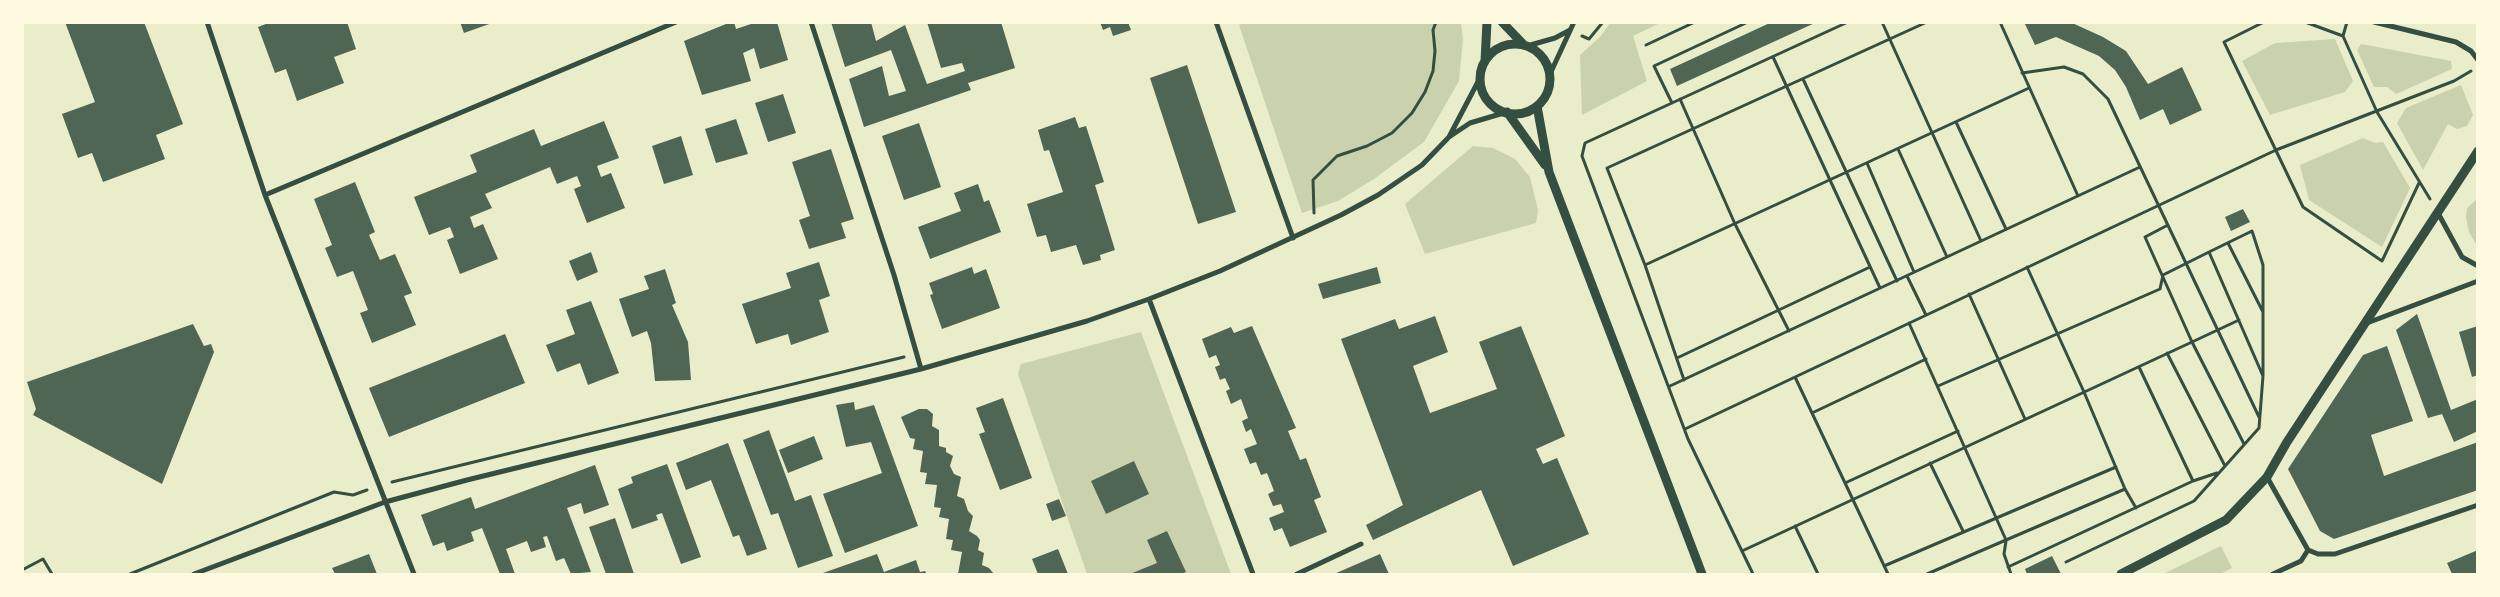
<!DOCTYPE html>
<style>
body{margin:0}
#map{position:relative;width:2500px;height:597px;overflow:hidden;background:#e9edc9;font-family:"DM Sans",sans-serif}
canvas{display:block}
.frame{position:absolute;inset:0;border:24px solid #fefae0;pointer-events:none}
</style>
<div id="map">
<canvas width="2500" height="597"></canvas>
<div class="frame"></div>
</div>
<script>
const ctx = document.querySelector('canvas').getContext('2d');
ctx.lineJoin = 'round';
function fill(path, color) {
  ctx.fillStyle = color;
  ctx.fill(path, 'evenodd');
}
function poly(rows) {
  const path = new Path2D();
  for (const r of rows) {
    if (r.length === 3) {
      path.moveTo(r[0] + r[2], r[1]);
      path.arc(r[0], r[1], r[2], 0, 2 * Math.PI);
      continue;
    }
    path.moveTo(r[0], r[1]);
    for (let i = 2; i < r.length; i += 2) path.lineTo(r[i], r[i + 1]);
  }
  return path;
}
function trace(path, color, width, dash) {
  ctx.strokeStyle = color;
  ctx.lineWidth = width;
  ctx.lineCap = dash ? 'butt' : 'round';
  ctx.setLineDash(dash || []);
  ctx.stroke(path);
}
fill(poly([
 [1246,22,1461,23,1463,39,1459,81,1424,142,1374,179,1338,201,1302,213,1239,25],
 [1611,22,1660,23,1633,36,1647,81,1582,115,1580,55,1600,37],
 [2335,39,2353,81,2345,92,2270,115,2242,61,2275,43],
 [2361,44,2451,61,2452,69,2396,94,2387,87,2374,87,2357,50],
 [2461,85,2473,115,2467,126,2457,129,2448,124,2423,170,2397,123,2406,108],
 [2363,138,2375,143,2383,142,2410,188,2382,247,2309,200,2300,165],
 [1473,146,1493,148,1515,159,1530,177,1538,210,1536,223,1425,254,1405,204],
 [2477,199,2477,246,2469,232,2466,217,2467,208],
 [1141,332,1231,574,1087,574,1018,374,1021,364],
 [2221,546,2232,568,2220,574,2163,574]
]), '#cad2ad');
fill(poly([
 [65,22,144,22,183,124,156,135,165,159,103,182,92,153,78,158,62,114,95,102],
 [271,22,347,22,356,49,334,57,344,83,297,101,286,69,275,73,258,27],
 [460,22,492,22,492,23,464,33],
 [731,22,734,22,736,29,757,22,777,22,788,60,760,69,754,48,743,53,751,81,702,95,684,41],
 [831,22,871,22,876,41,905,25,927,84,965,71,962,63,941,68,927,22,1001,22,1015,68,968,83,971,90,864,127,849,79,882,66,889,96,906,91,891,50,845,67],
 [1100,22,1128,22,1131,30,1113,36,1110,27,1103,30],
 [1772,22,1817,22,1677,86,1670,69],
 [2024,22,2070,22,2103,37,2126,51,2148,84,2182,67,2202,110,2170,125,2163,109,2140,120,2126,87,2115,70,2099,56,2056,37,2035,45],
 [1187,65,1236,212,1198,224,1150,78],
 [783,94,796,133,768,142,755,103],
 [1075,117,1079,128,1086,126,1104,182,1095,185,1115,250,1100,255,1101,260,1083,265,1076,245,1051,252,1046,235,1037,237,1027,204,1063,192,1049,150,1044,151,1038,130],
 [736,119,748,154,716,163,705,129],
 [604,121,619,158,597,166,601,177,611,173,625,208,587,223,574,189,581,186,577,176,557,184,550,167,485,194,492,208,470,217,474,228,483,224,498,259,460,274,447,240,454,237,450,227,429,235,414,197,477,172,470,155,534,129,541,146],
 [919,123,941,187,904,200,882,136],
 [681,136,693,175,664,184,652,146],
 [831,149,854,219,841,223,846,238,809,249,799,220,810,216,792,162],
 [355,182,375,232,369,235,380,260,395,254,412,293,404,296,416,325,372,343,360,313,368,310,353,271,337,277,325,248,332,245,314,199],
 [978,184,984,202,989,200,1001,232,930,259,918,227,961,211,954,193],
 [2243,209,2250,222,2231,231,2225,217],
 [591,252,598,272,577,281,569,261],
 [819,262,830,296,819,300,829,332,791,345,788,334,756,344,742,304,791,288,786,273],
 [972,267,974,274,986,269,1000,308,942,329,930,295,933,294,929,283],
 [1377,267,1381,283,1323,299,1318,284],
 [665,269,676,303,672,305,688,342,691,380,655,381,651,343,647,331,632,337,619,299,649,289,644,276],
 [591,301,619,373,588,385,580,363,557,372,546,345,575,334,566,310],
 [2417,314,2451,410,2478,399,2478,431,2454,442,2442,414,2428,418,2396,330],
 [1435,316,1448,352,1413,366,1430,413,1497,389,1479,342,1521,326,1565,436,1536,449,1543,464,1557,458,1589,534,1513,566,1481,490,1373,540,1366,525,1403,505,1341,339,1395,319,1399,329],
 [193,324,204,346,211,344,214,352,162,484,33,415,36,409,27,382],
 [1252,326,1296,428,1288,431,1300,460,1306,458,1321,497,1314,500,1327,532,1290,547,1282,528,1274,531,1269,518,1284,512,1281,504,1273,506,1268,494,1274,491,1267,473,1261,475,1256,462,1250,464,1244,449,1257,444,1251,429,1246,432,1242,421,1248,418,1241,399,1231,404,1226,391,1230,389,1225,378,1220,380,1215,367,1220,365,1216,355,1209,358,1202,339,1231,327,1234,333],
 [2478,326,2478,375,2472,377,2459,332],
 [505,334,525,383,389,437,369,388],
 [2387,346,2413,421,2371,435,2384,476,2478,442,2478,490,2334,539,2320,531,2288,469,2363,355],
 [1003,398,1032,478,1000,490,979,434,985,432,976,408],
 [854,402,855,410,874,405,918,526,845,553,823,494,882,473,871,442,846,447,836,405],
 [919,409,927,409,933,414,932,426,939,430,939,446,946,448,946,452,953,456,950,466,954,474,961,477,957,496,964,499,968,511,973,516,969,531,977,536,980,540,978,550,984,553,982,565,989,568,994,574,958,574,962,552,951,550,953,540,946,539,949,519,939,517,941,508,934,507,937,485,925,484,927,473,920,472,923,451,913,449,915,439,910,438,901,417],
 [769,430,795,501,811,495,833,556,798,568,778,513,771,515,743,440],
 [814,436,823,459,788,473,779,450],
 [728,443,767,549,747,556,739,535,733,537,711,480,686,490,676,463],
 [1134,461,1149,494,1106,514,1091,481],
 [667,464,701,557,681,564,662,513,656,515,658,520,632,529,618,489,633,483,631,477],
 [595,465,609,505,584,514,581,503,567,508,591,572,571,574,564,558,556,561,547,536,543,537,546,547,531,552,527,541,506,549,515,574,500,574,482,528,471,532,474,541,447,551,444,542,433,546,421,515,471,497,475,509],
 [1059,499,1066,516,1052,521,1046,504],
 [615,518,634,574,606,574,589,527],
 [1167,531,1186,572,1181,574,1130,574,1157,563,1147,540],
 [1058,549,1068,574,1038,574,1032,559],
 [2478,550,2478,574,2452,574,2447,563],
 [369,554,377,574,335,574,332,568],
 [877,554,884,572,916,560,920,572,925,571,927,574,820,574],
 [1380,554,1389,574,1334,574],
 [2052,556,2061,574,2027,574,2025,569]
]), '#4f6655');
trace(poly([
 [1882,22,1981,241],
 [2000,22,2078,196],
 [2264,22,2224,42,2303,207,2382,261,2419,183],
 [2305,22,2343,36],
 [2347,22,2343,36,2377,112,2430,199],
 [1582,36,1589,39,1603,22],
 [1646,45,1695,22],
 [1773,57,1880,288],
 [2022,73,2064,67,2083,74,2108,99,2259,417],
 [1803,79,1897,281],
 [1680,99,1735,224,1789,331],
 [1672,103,1654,66,1748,22],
 [1956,122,2006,229],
 [1898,149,1947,257],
 [1867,163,1914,272],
 [1314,213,1313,180,1337,156,1367,146,1392,133,1412,113,1425,92,1433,71,1435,51,1433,30,1436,22],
 [2252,231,2263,265,2263,376,2209,252,2252,231],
 [2228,243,2263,312],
 [1645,265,2029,88],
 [2027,267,2084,392,2125,489,2136,508],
 [1907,276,1926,315],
 [1969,294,2025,419],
 [2239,320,2192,342,2244,444],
 [1909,323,2006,540,2125,489],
 [2167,353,2225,466],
 [1677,358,1870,267],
 [2139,367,2193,481],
 [1795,377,1888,574],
 [1684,380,1645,265,1607,168,1927,22],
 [1670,386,2140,167],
 [1938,386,2160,289,2163,275,2209,252],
 [1812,413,1926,359],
 [1685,429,2276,150,2454,81,2471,71],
 [1930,463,1963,531],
 [392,482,904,357],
 [1845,483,1958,431],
 [1795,526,1818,574],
 [2006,541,2004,554,2011,574],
 [1742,551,2192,342,2145,237,2168,225],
 [2066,562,2194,501,2259,428,2263,376],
 [1884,566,2116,467],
 [2008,567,2193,481,2217,473],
 [22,570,43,559,52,574],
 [130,574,334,492,353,495,367,490],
 [1753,574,1688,439,1582,156,1585,143,1848,22],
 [1927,574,2006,540]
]), '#344e41', 3);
trace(poly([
 [207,22,265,195,414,574],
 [811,22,894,275,921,369],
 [1216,22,1293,238],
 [2374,22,2456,42,2471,51,2478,60],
 [1527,46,1555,38,1570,30],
 [1550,74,1574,22],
 [1449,137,1481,76],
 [265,195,676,22],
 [2438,213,2462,257,2478,266],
 [1149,299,1253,574],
 [2367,323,2478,281],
 [2267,477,2308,550,2318,554,2335,554,2478,505],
 [194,574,385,502,467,480,921,369,1087,321,1149,299,1220,271,1341,215,1378,195,1422,165,1449,137,1470,123,1507,112],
 [1297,574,1361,544],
 [2273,574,2301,561,2308,550]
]), '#344e41', 5);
trace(poly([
 [1502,22,1524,45],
 [1515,79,35],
 [1485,61,1487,22],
 [1537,106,1549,172,1702,574],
 [1507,112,1545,165],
 [2121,574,2226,520,2267,477,2287,442,2478,151]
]), '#344e41', 9);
</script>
